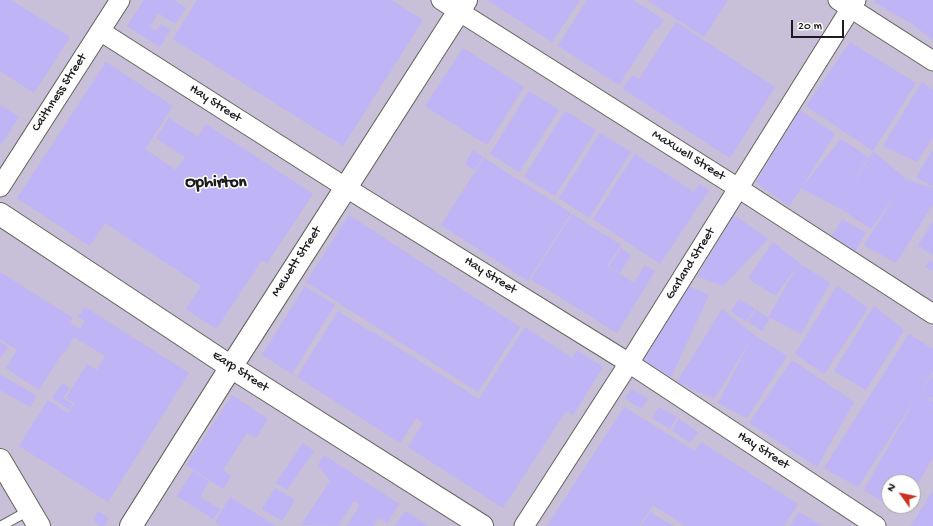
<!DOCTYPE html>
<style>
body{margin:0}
#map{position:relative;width:933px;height:526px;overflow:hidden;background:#f5e7d0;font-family:"Gochi Hand",sans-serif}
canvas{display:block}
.north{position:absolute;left:881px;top:474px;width:40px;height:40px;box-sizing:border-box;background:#fff;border:1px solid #a4a4a4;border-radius:50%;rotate:303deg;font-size:11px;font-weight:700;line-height:16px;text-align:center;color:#1c1c1c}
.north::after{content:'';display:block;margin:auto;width:14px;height:18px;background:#c8321e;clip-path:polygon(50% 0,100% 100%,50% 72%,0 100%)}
.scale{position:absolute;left:791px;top:20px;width:53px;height:18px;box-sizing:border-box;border:2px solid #1c1c1c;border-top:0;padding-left:5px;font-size:12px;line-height:14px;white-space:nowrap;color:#1c1c1c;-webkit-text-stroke:3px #fff;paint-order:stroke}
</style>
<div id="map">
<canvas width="933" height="526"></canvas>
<div class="north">N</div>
<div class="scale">20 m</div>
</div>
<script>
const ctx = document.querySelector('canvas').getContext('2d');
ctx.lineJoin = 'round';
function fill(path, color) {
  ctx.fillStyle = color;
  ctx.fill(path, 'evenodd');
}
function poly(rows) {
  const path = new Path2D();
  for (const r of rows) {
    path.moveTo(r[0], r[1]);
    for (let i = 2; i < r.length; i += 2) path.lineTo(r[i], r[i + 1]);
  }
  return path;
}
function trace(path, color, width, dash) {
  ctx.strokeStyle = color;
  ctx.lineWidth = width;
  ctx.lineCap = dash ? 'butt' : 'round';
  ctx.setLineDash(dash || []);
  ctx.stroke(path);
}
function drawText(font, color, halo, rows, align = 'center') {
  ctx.font = font + ' "Gochi Hand",sans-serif';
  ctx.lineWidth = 3;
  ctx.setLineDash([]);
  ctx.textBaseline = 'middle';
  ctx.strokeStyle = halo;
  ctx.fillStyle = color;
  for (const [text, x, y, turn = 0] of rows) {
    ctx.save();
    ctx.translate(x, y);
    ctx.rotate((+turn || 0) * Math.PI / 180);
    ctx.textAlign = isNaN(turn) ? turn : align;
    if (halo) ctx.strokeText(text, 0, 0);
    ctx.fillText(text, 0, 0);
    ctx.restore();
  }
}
fill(poly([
 [0,0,933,0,933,526,0,526],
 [889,482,913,482,913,506,889,506]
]), '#c8bfd8');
fill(poly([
 [0,0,11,0,70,37,34,93,0,71],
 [144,0,174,0,186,8,175,24,158,13,150,27,156,31,161,24,170,30,160,47,127,26],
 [197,0,391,0,423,20,343,146,173,39],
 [487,0,580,0,552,42],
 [587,0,633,0,664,20,658,29,656,28,619,85,558,46],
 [647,0,728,0,704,37],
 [876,0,933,0,933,40,912,24,874,2],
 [676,22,775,87,730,158,623,89,632,75,639,79],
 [850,42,916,83,873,151,806,106],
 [463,48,524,87,487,145,425,106],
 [106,62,173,106,145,149,176,170,185,157,156,138,169,118,198,137,206,124,313,194,267,263,262,260,216,329,186,309,201,286,105,223,90,246,17,198],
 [922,82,933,90,933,137,917,162,883,146],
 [529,91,559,110,519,172,490,154],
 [0,105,19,117,0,146],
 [800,110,835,134,801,188,841,139,868,157,848,195,873,151,906,179,933,189,933,204,896,263,864,245,900,188,871,229,841,209,801,188,789,206,756,182],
 [565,111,596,130,555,196,524,177],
 [600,133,631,152,589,218,559,198],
 [473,150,483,157,475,170,465,164],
 [933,150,933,187,916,177],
 [635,154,694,192,699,184,709,190,660,264,593,219],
 [484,158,571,213,528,281,441,225],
 [572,214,621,245,607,266,634,283,645,265,655,271,617,333,531,279],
 [349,215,520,327,478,392,306,282],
 [734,215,768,239,723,286,697,276],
 [842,219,854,226,847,238,855,226,866,233,855,251,832,236],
 [933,221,933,255,918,246],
 [773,242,799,263,830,283,801,334,770,318,762,331,748,321,756,310,768,318,798,265,775,296,748,278],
 [621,248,631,255,620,273,609,266],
 [930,260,933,262,933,271,925,267],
 [0,272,73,318,70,323,80,329,85,321,78,317,85,307,189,373,108,502,19,446,48,400,68,413,74,403,66,398,87,364,97,370,105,356,74,337,64,354,62,353,39,390,6,368,17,350,0,339],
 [305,286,335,305,292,374,262,355],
 [689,286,709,295,671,377,639,357],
 [837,286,868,308,824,374,795,354],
 [739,299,755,309,746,322,731,311],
 [874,306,904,330,866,390,834,371],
 [722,309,754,335,787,356,747,418,718,403,751,339,714,399,677,382],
 [338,311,371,332,372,331,479,399,525,327,572,358,577,350,603,367,573,415,566,411,503,508,408,447,423,423,416,418,400,443,297,377],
 [909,334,933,349,933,371,920,391,933,375,933,399,924,395,933,402,933,458,913,491,913,482,889,482,889,506,864,490,917,396,858,487,824,468],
 [0,342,8,347,0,359],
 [792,360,854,402,817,467,749,423],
 [1,375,37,396,30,407,0,390,0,377],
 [63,383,70,388,63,398,72,404,68,409,52,398],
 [632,389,648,399,641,409,625,398],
 [232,395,268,419,256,438,247,433,223,470,231,476,223,489,186,465],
 [624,407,695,451,701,442,798,504,784,526,685,526,653,505,639,526,547,526],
 [659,407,677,417,670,429,652,418],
 [679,419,698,432,690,443,672,430],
 [303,443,314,451,287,490,276,483],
 [324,455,399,504,387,523,378,518,373,526,347,526,360,505,354,501,338,526,301,525,330,481,318,465],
 [193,471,209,481,200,497,220,509,213,519,177,496],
 [275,488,295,500,282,521,262,509],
 [933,490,933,526,911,526],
 [230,497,276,526,222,526,215,522],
 [890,506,903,506,900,512],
 [98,511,109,518,104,526,101,526,93,520],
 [405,511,428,526,395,526],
 [650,512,673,526,641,526],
 [799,512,822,526,790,526]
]), '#bfb4f6');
const lane = poly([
 [1,526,30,510]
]);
const street = poly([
 [441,0,738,188,933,314],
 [838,0,933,61],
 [100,31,345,187,629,363,876,526],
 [0,187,120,0],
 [524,526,629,363,856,0]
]);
const secondary = poly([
 [0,214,231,367,482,526],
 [0,460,39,526],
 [131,526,231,367,466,0]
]);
trace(lane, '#68635b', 11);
trace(street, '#68635b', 21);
trace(secondary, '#68635b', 24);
trace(lane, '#fff', 9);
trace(street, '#fff', 19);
trace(secondary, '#fff', 22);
drawText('13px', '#1c1c1c', '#fff', [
 ["Caithness Street",60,93,-57],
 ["Hay Street",215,104,33],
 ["Maxwell Street",688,156,32],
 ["Mewett Street",297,262,-57],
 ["Garland Street",691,264,-58],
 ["Hay Street",490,276,32],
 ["Earp Street",240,372,33],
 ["Hay Street",763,451,33]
]);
drawText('bold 17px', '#1c1c1c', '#fff', [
 ["Ophirton",216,183]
]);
</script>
